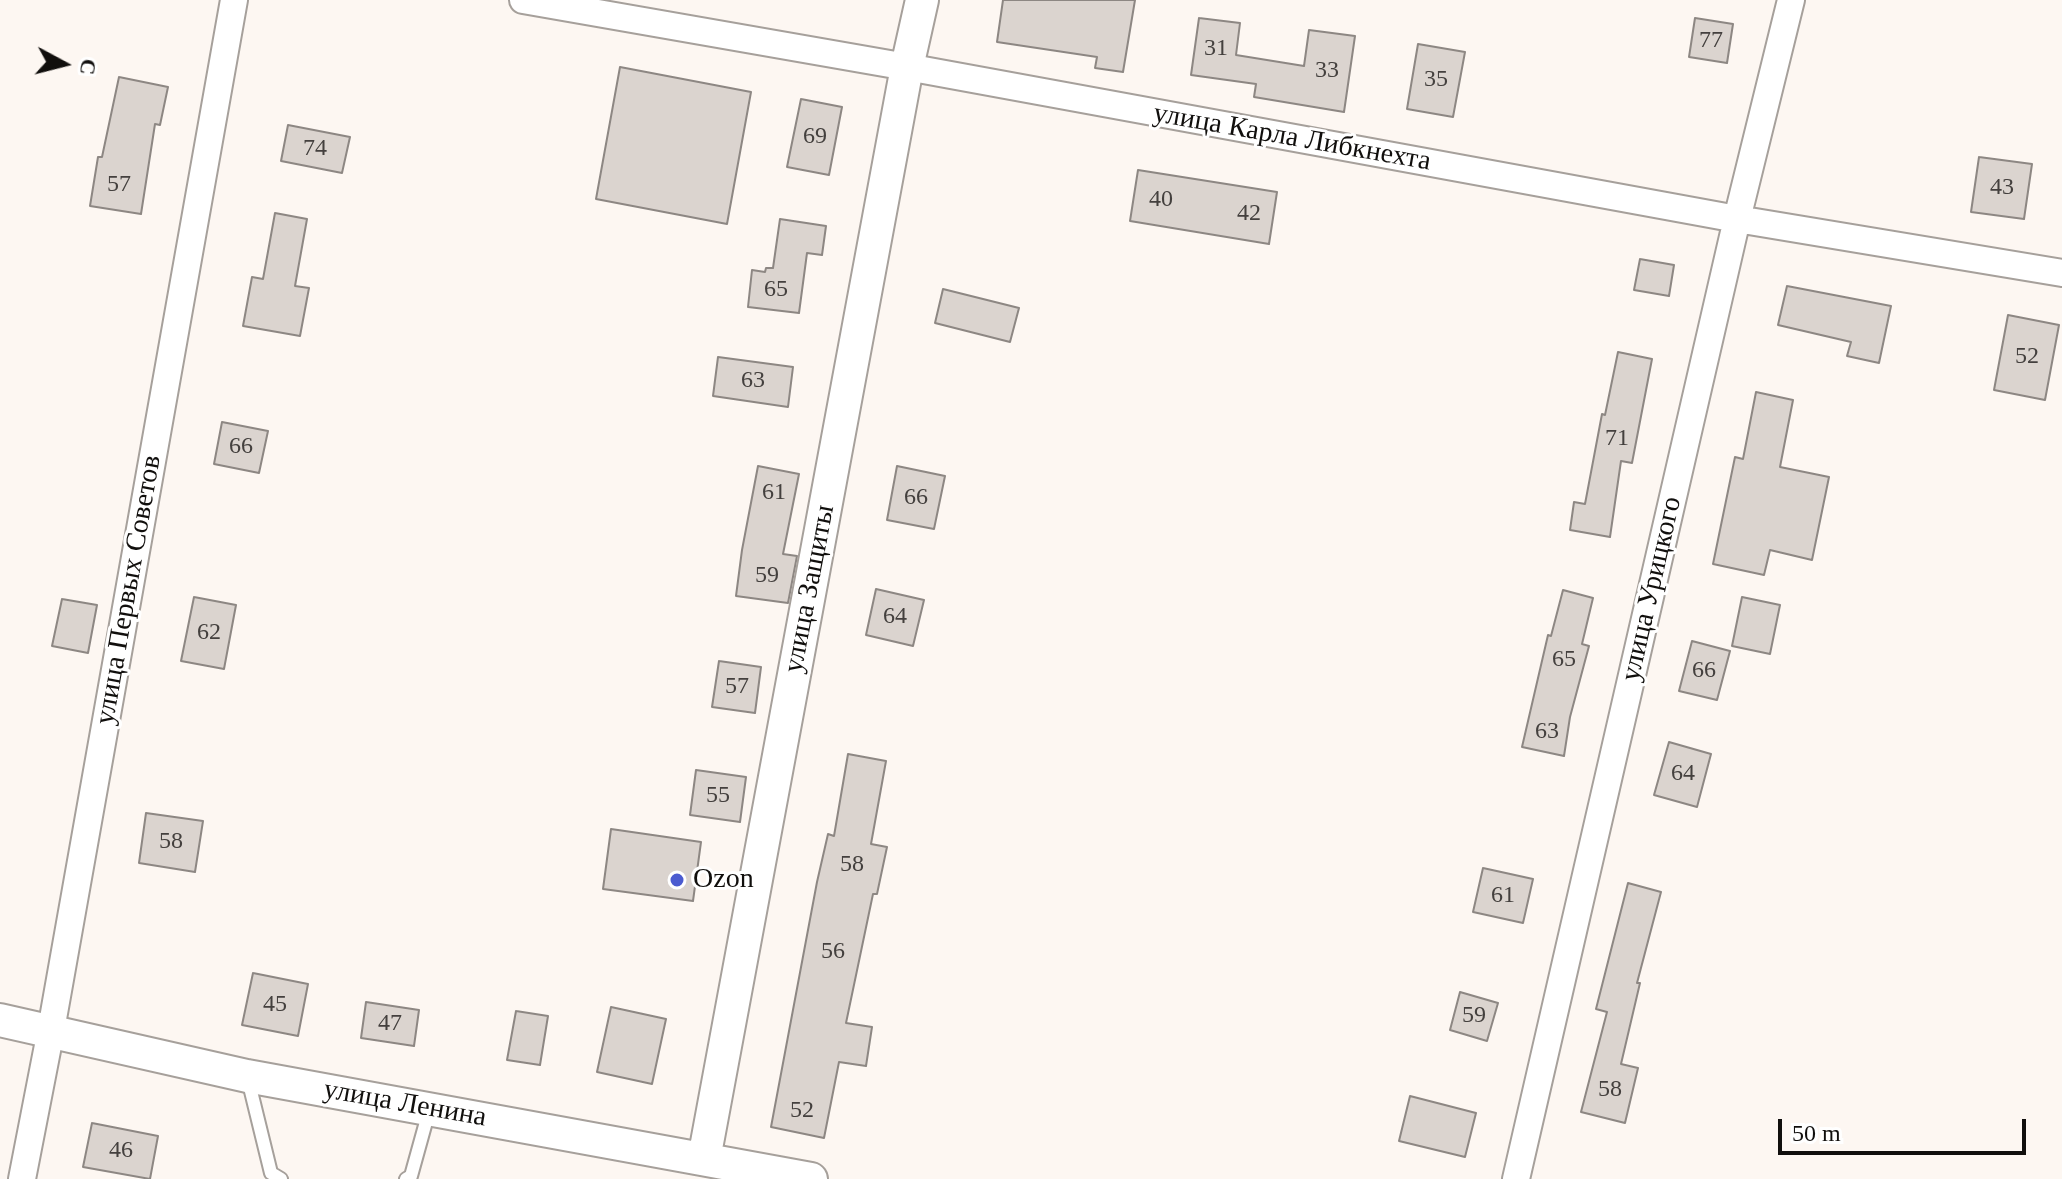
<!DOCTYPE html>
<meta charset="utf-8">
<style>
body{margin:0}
#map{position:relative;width:2062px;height:1179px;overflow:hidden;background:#fdf7f2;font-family:"Times New Roman",serif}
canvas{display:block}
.north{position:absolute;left:24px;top:24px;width:80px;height:80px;-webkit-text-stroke:6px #fff;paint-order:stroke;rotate:97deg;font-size:22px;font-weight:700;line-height:32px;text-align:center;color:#110f0d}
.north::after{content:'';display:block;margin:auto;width:28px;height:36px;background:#110f0d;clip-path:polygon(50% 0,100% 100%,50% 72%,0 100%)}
.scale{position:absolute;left:1778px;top:1119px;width:248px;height:36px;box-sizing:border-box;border:4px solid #110f0d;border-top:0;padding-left:10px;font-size:24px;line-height:28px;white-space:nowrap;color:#110f0d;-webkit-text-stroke:6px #fff;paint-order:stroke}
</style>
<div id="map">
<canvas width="2062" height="1179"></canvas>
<div class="north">С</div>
<div class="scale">50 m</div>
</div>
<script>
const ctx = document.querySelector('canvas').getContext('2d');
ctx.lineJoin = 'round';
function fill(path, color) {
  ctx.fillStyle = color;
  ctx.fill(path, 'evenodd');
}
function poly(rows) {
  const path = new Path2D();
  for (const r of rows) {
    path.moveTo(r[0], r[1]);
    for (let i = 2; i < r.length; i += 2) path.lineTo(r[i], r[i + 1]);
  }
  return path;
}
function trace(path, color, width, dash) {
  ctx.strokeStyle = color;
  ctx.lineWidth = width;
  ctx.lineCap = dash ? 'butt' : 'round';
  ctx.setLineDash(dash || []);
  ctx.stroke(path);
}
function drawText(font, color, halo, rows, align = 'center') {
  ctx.font = font + ' "Times New Roman",serif';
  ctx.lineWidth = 6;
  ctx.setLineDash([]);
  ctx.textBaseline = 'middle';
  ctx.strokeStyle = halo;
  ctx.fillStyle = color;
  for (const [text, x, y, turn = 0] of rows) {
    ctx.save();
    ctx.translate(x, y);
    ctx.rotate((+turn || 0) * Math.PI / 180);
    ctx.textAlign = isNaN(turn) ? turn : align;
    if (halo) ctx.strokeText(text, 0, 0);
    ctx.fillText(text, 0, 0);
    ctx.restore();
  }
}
const building = poly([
 [1003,0,1135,0,1123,72,1095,68,1097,57,997,42,1003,0],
 [1199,18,1240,23,1236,55,1304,66,1309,30,1355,36,1344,112,1254,97,1256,84,1191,75,1199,18],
 [1695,18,1733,24,1727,63,1689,57,1695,18],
 [1418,44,1465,52,1453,117,1407,109,1418,44],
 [620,67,751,92,727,224,596,199,620,67],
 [119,77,168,87,160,125,155,124,141,214,90,206,98,157,102,157,119,77],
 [801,99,842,107,829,175,787,167,801,99],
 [288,125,350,137,342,173,281,161,288,125],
 [1979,157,2032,164,2024,219,1971,212,1979,157],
 [1138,170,1277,192,1269,244,1130,221,1138,170],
 [275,213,307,219,295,286,309,288,300,336,243,326,252,277,263,279,275,213],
 [780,219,826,226,822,255,807,253,799,313,748,307,752,270,765,272,766,268,773,268,780,219],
 [1640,259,1674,265,1669,296,1634,290,1640,259],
 [1787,286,1891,306,1879,363,1847,356,1851,342,1778,325,1787,286],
 [943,289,1019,308,1010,342,935,323,943,289],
 [2008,315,2059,325,2045,400,1994,390,2008,315],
 [1618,352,1652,359,1632,463,1621,461,1610,537,1570,530,1574,502,1585,504,1602,414,1605,415,1618,352],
 [718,357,793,367,788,407,713,396,718,357],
 [1756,392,1793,400,1780,467,1829,477,1812,560,1770,550,1764,575,1713,564,1735,457,1743,459,1756,392],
 [222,422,268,431,259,473,214,464,222,422],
 [758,466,799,474,783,554,797,556,788,603,736,596,742,550,758,466],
 [897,466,945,476,934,529,887,520,897,466],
 [876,589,924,600,913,646,866,635,876,589],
 [1563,590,1593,598,1582,644,1589,646,1570,717,1564,756,1522,747,1548,635,1551,636,1563,590],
 [194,597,236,605,224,669,181,661,194,597],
 [1742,597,1780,605,1770,654,1732,646,1742,597],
 [62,599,97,605,88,653,52,646,62,599],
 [1692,641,1730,651,1717,700,1679,691,1692,641],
 [719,661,761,667,755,713,712,707,719,661],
 [1669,742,1711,754,1697,807,1654,795,1669,742],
 [848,754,886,761,871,844,887,847,877,894,873,894,846,1023,872,1027,866,1066,839,1062,824,1138,771,1127,817,882,828,834,834,836,848,754],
 [696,770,746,777,740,822,690,815,696,770],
 [146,813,203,821,195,872,139,863,146,813],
 [611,829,701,842,693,901,603,889,611,829],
 [1483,868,1533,879,1523,923,1473,912,1483,868],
 [1628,883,1661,892,1637,983,1640,983,1621,1064,1638,1068,1625,1123,1581,1112,1607,1012,1596,1009,1628,883],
 [253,973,308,984,298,1036,242,1025,253,973],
 [1460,992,1498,1003,1487,1041,1450,1030,1460,992],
 [366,1002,419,1010,414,1046,361,1038,366,1002],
 [611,1007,666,1019,652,1084,597,1072,611,1007],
 [516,1011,548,1016,540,1065,507,1060,516,1011],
 [1410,1096,1476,1113,1465,1157,1399,1141,1410,1096],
 [92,1123,158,1136,150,1179,83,1167,92,1123]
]);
fill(building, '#dbd4cf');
trace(building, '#8d8783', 2);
const service = poly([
 [248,1079,271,1173,281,1179],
 [406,1179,411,1176,429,1111]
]);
const minor = poly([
 [523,0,907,67,1737,219,2062,273],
 [22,1179,51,1030,234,0],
 [1516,1179,1737,219,1791,0]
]);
const tertiary = poly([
 [0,1020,247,1076,811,1179],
 [704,1159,907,67,922,0]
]);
trace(service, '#a6a09b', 16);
trace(minor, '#a6a09b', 30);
trace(tertiary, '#a6a09b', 36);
trace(service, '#fff', 12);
trace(minor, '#fff', 26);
trace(tertiary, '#fff', 32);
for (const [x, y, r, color] of [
 [677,880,8,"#4b5bd0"]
]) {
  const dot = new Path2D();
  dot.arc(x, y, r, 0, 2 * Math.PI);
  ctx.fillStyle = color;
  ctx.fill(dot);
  trace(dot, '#fff', 3);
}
drawText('24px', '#44403e', null, [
 ["77",1711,41],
 ["31",1216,49],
 ["33",1327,71],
 ["35",1436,80],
 ["69",815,137],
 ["74",315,149],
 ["57",119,185],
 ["43",2002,188],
 ["40",1161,200],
 ["42",1249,214],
 ["65",776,290],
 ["52",2027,357],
 ["63",753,381],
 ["71",1617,439],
 ["66",241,447],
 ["61",774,493],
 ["66",916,498],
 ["59",767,576],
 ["64",895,617],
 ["62",209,633],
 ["65",1564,660],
 ["66",1704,671],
 ["57",737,687],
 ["63",1547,732],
 ["64",1683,774],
 ["55",718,796],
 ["58",171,842],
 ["58",852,865],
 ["61",1503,896],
 ["56",833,952],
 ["45",275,1005],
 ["59",1474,1016],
 ["47",390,1024],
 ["58",1610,1090],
 ["52",802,1111],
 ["46",121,1151]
]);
drawText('28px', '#110f0d', '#fff', [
 ["улица Карла Либкнехта",1292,138,10],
 ["улица Защиты",810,589,-79],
 ["улица Урицкого",1652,589,-77],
 ["улица Первых Советов",129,590,-80],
 ["улица Ленина",405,1104,10]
]);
drawText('28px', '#110f0d', '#fff', [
 ["Ozon",693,880]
], 'left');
</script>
